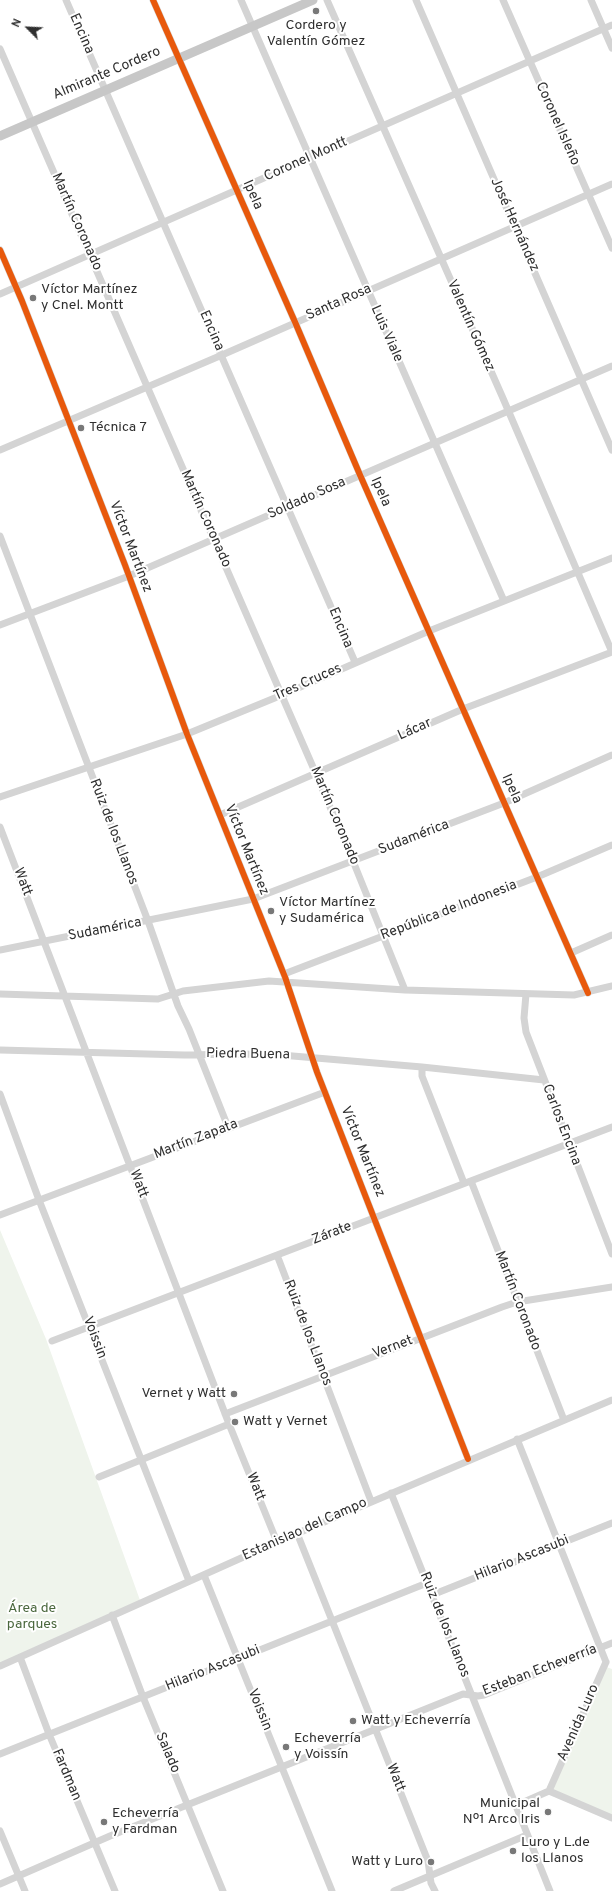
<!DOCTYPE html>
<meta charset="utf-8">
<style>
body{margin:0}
#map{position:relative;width:612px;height:1891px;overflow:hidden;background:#fff;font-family:Overpass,sans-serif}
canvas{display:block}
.north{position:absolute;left:8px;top:8px;width:40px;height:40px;-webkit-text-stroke:3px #fff;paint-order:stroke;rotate:294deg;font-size:11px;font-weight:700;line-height:16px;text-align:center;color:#2f2f2f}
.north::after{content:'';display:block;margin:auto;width:14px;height:18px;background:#2f2f2f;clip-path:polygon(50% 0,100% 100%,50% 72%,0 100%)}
</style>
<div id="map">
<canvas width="612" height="1891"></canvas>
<div class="north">N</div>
</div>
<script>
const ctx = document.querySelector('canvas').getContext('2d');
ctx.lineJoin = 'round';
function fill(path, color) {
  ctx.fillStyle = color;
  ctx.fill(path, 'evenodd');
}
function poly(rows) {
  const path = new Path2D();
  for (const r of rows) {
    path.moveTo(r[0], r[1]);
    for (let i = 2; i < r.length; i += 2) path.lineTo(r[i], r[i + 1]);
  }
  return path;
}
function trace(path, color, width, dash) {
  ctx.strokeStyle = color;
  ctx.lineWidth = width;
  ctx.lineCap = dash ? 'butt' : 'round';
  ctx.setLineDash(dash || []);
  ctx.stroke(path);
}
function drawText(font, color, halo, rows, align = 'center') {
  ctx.font = font + ' Overpass,sans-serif';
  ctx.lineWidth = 4;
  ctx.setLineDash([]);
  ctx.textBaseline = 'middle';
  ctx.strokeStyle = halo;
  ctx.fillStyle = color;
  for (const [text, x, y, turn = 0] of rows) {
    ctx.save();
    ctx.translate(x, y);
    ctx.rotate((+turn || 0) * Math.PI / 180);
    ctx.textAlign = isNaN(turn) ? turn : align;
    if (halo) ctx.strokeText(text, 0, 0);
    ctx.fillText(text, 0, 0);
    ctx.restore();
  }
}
fill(poly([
 [0,1230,46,1339,141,1603,0,1666],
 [606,1667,612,1669,612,1816,553,1790]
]), '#eff4ec');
trace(poly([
 [66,0,355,662],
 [153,0,295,322,360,475,588,993],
 [241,0,504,601],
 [327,0,502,396,612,652],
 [416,0,612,450],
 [503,0,612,248],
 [591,0,612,48],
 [0,49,316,774,353,861,405,990],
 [0,250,22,301,125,565,187,734,285,977,317,1072,468,1459],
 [0,294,612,25],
 [0,450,222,355,612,184],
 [0,536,148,921,178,1006,189,1029,228,1127],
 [0,625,129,576,612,366],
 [0,797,187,734,282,695,429,631,612,558],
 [220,815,463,709,612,652],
 [0,827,229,1424,277,1542],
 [0,950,253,899,504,803,612,755],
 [571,953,612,935],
 [284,974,537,877,612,845],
 [0,994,158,999,183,991,269,981,405,990,574,995,612,986],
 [526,994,524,1018,526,1032,612,1254],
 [0,1050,184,1055,241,1054,281,1055,422,1067,544,1080],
 [422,1067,422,1076,464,1183],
 [0,1094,39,1200,189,1581],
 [471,1181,564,1420],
 [0,1215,325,1092],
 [277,1255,371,1501],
 [52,1341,612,1127],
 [225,1414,502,1307,517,1302,612,1287],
 [517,1439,606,1662],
 [99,1477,229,1424],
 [391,1493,550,1891],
 [297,1533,428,1861,431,1883,435,1891],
 [204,1575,332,1891],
 [432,1595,612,1523],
 [112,1615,143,1697,223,1891],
 [20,1657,49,1734,115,1891],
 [0,1666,277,1542,612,1400],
 [0,1754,427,1583],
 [549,1791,612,1818],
 [517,1805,549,1791,606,1662],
 [0,1831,25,1891],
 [0,1884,110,1836,463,1694,478,1696,484,1695,612,1643],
 [394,1891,527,1835]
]), '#d4d4d4', 7);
trace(poly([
 [0,136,313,0]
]), '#c7c7c7', 9);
trace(poly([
 [153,0,295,322,360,475,588,993],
 [0,250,22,301,125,565,187,734,285,977,317,1072,468,1459]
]), '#e8590c', 6);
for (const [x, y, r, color] of [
 [316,11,4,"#787878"],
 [33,298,4,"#787878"],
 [81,428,4,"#787878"],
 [271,911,4,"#787878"],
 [234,1394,4,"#787878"],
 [235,1422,4,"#787878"],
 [353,1721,4,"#787878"],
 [286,1747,4,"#787878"],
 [548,1812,4,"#787878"],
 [104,1822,4,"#787878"],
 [513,1851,4,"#787878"],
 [431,1862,4,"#787878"]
]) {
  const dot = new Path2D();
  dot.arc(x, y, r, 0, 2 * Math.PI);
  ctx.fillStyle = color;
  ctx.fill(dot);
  trace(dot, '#fff', 1.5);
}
drawText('14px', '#2f2f2f', '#fff', [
 ["Cordero y",316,26,"center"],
 ["Valentín Gómez",316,42,"center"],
 ["Víctor Martínez",41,290],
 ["y Cnel. Montt",41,306],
 ["Técnica 7",89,428],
 ["Víctor Martínez",279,903],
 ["y Sudamérica",279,919],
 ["Vernet y Watt",226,1394,"right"],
 ["Watt y Vernet",243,1422],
 ["Watt y Echeverría",361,1721],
 ["Echeverría",294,1739],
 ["y Voissín",294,1755],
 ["Municipal",540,1804,"right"],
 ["Nº1 Arco Iris",540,1820,"right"],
 ["Echeverría",112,1814],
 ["y Fardman",112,1830],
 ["Luro y L.de",521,1843],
 ["los Llanos",521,1859],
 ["Watt y Luro",423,1862,"right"]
], 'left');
drawText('14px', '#2f2f2f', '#fff', [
 ["Encina",81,34,66],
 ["Almirante Cordero",107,74,-23],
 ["Coronel Isleño",557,124,66],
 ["Coronel Montt",306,160,-24],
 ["Ipela",252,195,66],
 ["Martín Coronado",76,222,66],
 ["José Hernández",514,225,66],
 ["Santa Rosa",339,303,-24],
 ["Valentín Gómez",470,326,66],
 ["Encina",211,331,66],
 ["Luis Viale",386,334,66],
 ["Ipela",380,492,66],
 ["Soldado Sosa",307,499,-24],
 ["Martín Coronado",205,519,66],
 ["Víctor Martínez",130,547,69],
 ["Encina",340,628,67],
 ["Tres Cruces",308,683,-24],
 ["Lácar",415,730,-24],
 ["Ipela",511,789,66],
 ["Martín Coronado",334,816,67],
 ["Ruiz de los Llanos",113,832,69],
 ["Sudamérica",414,838,-21],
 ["Víctor Martínez",246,850,68],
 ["Watt",22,882,69],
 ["República de Indonesia",449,911,-21],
 ["Sudamérica",105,930,-11],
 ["Piedra Buena",248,1055,1],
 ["Carlos Encina",561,1125,69],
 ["Martín Zapata",196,1140,-21],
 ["Víctor Martínez",362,1152,68],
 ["Watt",138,1184,69],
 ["Zárate",332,1234,-21],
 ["Martín Coronado",517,1301,69],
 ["Ruiz de los Llanos",307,1333,69],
 ["Voissin",94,1338,69],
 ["Vernet",393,1348,-21],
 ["Watt",255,1487,68],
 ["Estanislao del Campo",305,1530,-24],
 ["Hilario Ascasubi",522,1559,-22],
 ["Ruiz de los Llanos",444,1625,68],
 ["Hilario Ascasubi",213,1669,-22],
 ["Esteban Echeverría",540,1671,-21],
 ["Voissin",259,1710,68],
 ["Avenida Luro",579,1723,-66],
 ["Salado",167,1753,67],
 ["Fardman",66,1775,67],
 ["Watt",395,1778,68]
]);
drawText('14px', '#4b683e', '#fff', [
 ["Área de",32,1609],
 ["parques",32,1625]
]);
</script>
